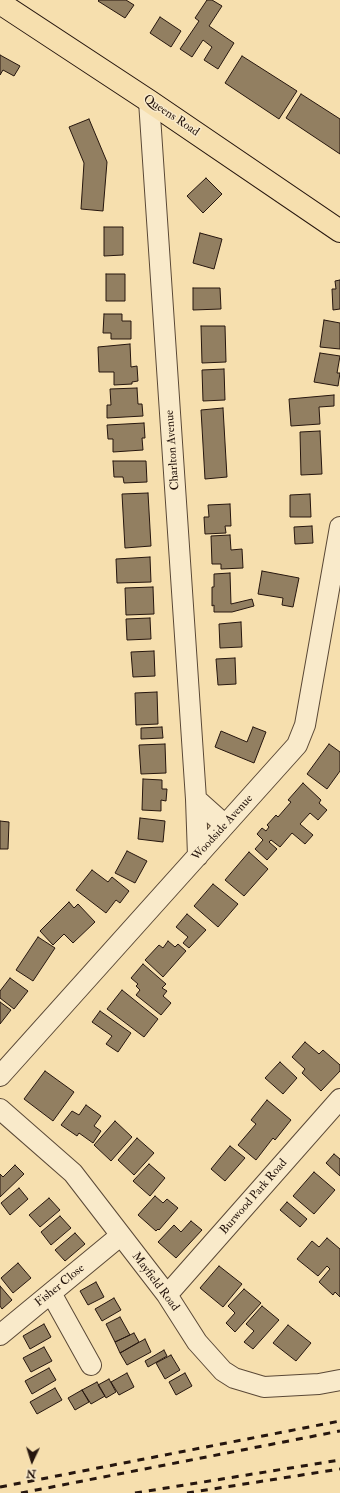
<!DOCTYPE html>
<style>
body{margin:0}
#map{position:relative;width:340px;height:1493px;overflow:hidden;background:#f6dfae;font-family:"IM FELL Double Pica",serif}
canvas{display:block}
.north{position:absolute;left:12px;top:1441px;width:40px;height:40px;-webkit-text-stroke:3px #f9eaca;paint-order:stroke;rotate:184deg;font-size:11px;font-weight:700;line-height:16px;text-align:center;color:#26160e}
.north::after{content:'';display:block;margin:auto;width:14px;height:18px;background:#26160e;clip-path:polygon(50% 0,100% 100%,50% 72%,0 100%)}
</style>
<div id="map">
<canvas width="340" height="1493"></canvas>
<div class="north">N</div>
</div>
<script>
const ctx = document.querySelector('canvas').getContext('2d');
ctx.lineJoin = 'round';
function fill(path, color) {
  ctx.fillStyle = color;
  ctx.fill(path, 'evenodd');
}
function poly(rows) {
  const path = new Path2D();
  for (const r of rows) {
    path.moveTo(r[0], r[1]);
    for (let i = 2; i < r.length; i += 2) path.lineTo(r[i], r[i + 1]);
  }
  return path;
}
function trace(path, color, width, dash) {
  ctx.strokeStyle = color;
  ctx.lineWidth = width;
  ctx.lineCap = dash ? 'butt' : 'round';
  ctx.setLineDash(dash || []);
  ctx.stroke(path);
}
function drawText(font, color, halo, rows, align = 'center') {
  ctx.font = font + ' "IM FELL Double Pica",serif';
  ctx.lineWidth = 3;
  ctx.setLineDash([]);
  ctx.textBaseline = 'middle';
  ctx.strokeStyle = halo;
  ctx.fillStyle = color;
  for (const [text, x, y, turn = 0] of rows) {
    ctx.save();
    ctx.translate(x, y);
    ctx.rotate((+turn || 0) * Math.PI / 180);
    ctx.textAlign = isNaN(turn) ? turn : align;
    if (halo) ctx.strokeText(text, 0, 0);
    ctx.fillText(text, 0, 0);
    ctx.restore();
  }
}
const building = poly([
 [99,0,126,0,134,5,125,18,98,1,99,0],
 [207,0,212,0,222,6,209,26,234,43,218,69,204,60,212,47,203,40,192,57,180,49,199,21,195,18,207,0],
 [160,17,181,31,171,47,150,33,160,17],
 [0,55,20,66,14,76,3,70,0,75,0,55],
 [242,56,297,91,279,119,225,83,242,56],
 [301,94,340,119,340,154,286,118,301,94],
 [89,119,107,162,103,211,81,209,84,163,69,127,89,119],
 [206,178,222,194,203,213,187,196,206,178],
 [104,227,123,227,123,255,104,256,104,227],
 [200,233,222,239,214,269,193,263,200,233],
 [106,274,125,274,125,301,106,301,106,274],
 [340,280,340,309,333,310,332,289,336,289,335,281,340,280],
 [193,288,220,288,221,309,193,310,193,288],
 [104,314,122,314,122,321,131,321,131,339,111,339,111,333,103,333,104,314],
 [324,320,340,323,340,349,320,347,324,320],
 [201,326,225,326,226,362,202,363,201,326],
 [130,344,131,367,137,366,138,381,132,382,132,384,114,385,114,372,99,372,98,347,130,344],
 [320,353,340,356,337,373,340,373,338,386,314,382,320,353],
 [224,369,225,400,203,401,202,370,224,369],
 [137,388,138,404,142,404,143,416,107,418,107,405,111,405,110,389,137,388],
 [334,395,334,406,319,407,320,424,291,426,289,399,334,395],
 [223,408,227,477,205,479,201,410,223,408],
 [144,423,145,438,142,438,143,450,113,452,113,439,108,439,107,425,144,423],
 [320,431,322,474,301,475,300,432,320,431],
 [113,461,146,461,147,482,124,483,123,477,114,477,113,461],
 [148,493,151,546,125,548,122,494,148,493],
 [310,494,311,517,290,517,290,495,310,494],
 [230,504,231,526,225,526,226,533,205,534,204,517,209,517,208,505,230,504],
 [312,526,313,543,295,544,294,527,312,526],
 [230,535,231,550,242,549,243,568,221,569,221,564,212,564,211,536,230,535],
 [150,557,151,582,117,583,116,559,150,557],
 [262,571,299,578,293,607,282,605,283,598,258,594,262,571],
 [230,573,231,604,252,599,254,606,232,612,214,612,214,605,212,606,212,587,214,587,214,574,230,573],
 [153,587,154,614,126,615,125,588,153,587],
 [150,618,151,639,127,640,126,619,150,618],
 [241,622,242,647,220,648,219,624,241,622],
 [154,651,155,676,133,677,131,652,154,651],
 [235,658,236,684,218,685,216,659,235,658],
 [157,692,158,724,136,725,135,693,157,692],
 [162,727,163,738,141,739,141,728,162,727],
 [253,727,266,732,254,763,215,747,221,731,247,742,253,727],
 [165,744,166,773,141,774,139,745,165,744],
 [329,744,340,752,340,771,327,789,307,774,329,744],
 [143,779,162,780,162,789,167,789,166,801,161,800,161,811,142,810,143,779],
 [303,783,321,800,319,803,327,810,318,820,310,813,300,824,313,835,305,844,292,833,280,847,271,840,269,842,277,849,267,860,255,849,263,840,257,834,262,828,266,831,269,827,267,825,276,815,278,817,291,802,288,800,303,783],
 [140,818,165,821,163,842,138,839,140,818],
 [0,821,9,822,8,849,0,849,0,821],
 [127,851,147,861,135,883,115,873,127,851],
 [249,852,268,869,244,896,225,880,249,852],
 [92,870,108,882,112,877,129,891,120,903,116,900,106,913,76,890,92,870],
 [213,884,238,904,218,927,194,906,213,884],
 [69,902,74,908,78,904,95,922,73,943,64,934,53,945,40,931,69,902],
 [187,914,206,930,189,948,183,943,188,937,176,927,187,914],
 [38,937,55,948,33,981,16,970,38,937],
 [168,941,175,947,178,944,186,951,163,977,145,960,159,945,163,948,168,941],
 [143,964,166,984,162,988,167,991,163,996,171,1003,161,1015,136,995,140,990,136,986,138,984,131,978,143,964],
 [10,978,28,991,14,1009,0,998,0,991,10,978],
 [122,990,158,1019,144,1037,107,1009,122,990],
 [0,1002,11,1010,0,1024,0,1002],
 [100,1011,131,1033,118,1052,106,1044,112,1036,92,1022,100,1011],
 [305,1042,319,1054,323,1050,340,1065,340,1071,321,1091,302,1073,305,1069,292,1057,305,1042],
 [280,1062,297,1078,283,1094,265,1078,280,1062],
 [45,1071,74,1092,53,1121,24,1099,45,1071],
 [267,1100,291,1120,275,1140,273,1138,256,1160,238,1145,256,1124,251,1120,267,1100],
 [86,1105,101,1116,94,1126,101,1131,93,1143,79,1133,77,1136,61,1125,72,1111,79,1115,86,1105],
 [115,1121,132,1137,111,1161,94,1145,115,1121],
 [137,1138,154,1153,134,1175,118,1160,137,1138],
 [230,1146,245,1158,225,1181,211,1169,230,1146],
 [334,1154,340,1159,340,1176,326,1163,334,1154],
 [149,1164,165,1178,150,1196,133,1181,149,1164],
 [15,1165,24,1174,0,1197,0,1174,3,1177,15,1165],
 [314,1172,335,1190,314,1214,293,1196,314,1172],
 [19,1188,28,1199,10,1215,1,1203,19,1188],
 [155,1196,163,1203,167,1199,178,1208,159,1230,158,1229,156,1231,138,1215,155,1196],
 [49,1198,60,1210,40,1227,29,1215,49,1198],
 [287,1202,307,1219,300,1227,280,1210,287,1202],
 [60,1216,71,1228,51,1245,41,1232,60,1216],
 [191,1221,202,1230,176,1258,158,1242,174,1225,181,1232,191,1221],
 [75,1233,85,1244,65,1261,55,1250,75,1233],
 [327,1238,340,1249,340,1297,335,1292,333,1295,319,1282,330,1269,327,1266,318,1276,297,1259,312,1241,319,1247,327,1238],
 [18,1263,31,1278,13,1293,1,1278,18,1263],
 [219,1266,242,1284,223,1307,200,1288,219,1266],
 [96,1282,104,1297,88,1305,80,1291,96,1282],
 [0,1286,12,1300,2,1309,0,1306,0,1286],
 [244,1289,261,1303,235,1332,226,1323,235,1313,228,1306,244,1289],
 [114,1298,121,1310,102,1321,95,1309,114,1298],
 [262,1306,279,1320,253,1349,244,1342,254,1331,246,1324,262,1306],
 [120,1317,130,1335,115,1342,106,1324,120,1317],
 [44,1324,51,1337,30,1349,23,1336,44,1324],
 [288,1325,311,1343,296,1361,273,1343,288,1325],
 [134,1333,139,1342,120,1353,115,1342,134,1333],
 [145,1339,151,1352,127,1365,120,1353,145,1339],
 [44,1347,52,1361,31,1372,23,1358,44,1347],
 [164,1350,167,1356,148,1367,145,1361,164,1350],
 [171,1355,180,1370,165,1379,156,1363,171,1355],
 [49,1368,56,1380,32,1394,25,1381,49,1368],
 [127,1373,134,1387,119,1395,111,1382,127,1373],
 [185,1373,192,1386,176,1395,169,1382,185,1373],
 [109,1379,116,1392,106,1398,98,1385,109,1379],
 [97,1382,105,1396,91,1404,82,1390,97,1382],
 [55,1388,62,1400,37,1414,30,1402,55,1388],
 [82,1390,89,1402,75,1410,68,1398,82,1390]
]);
fill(building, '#927f61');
trace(building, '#26160e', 1);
const minor = poly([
 [149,101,196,799,198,856],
 [196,799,225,825],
 [0,1076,297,745,305,725,340,527],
 [0,1109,73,1173,167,1295,197,1342,223,1371,234,1378,264,1387,319,1384,340,1380],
 [51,1293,91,1365],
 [167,1295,340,1099],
 [0,1335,120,1236]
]);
const major = poly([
 [0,3,149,101,340,231]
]);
trace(minor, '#5a4836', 22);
trace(major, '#26160e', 24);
trace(minor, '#f9eaca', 20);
trace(major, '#f6dfae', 22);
trace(poly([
 [0,1487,340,1421],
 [21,1493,340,1431],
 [135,1493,340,1460],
 [187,1493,340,1469]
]), '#26160e', 3, [7, 7]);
drawText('12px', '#26160e', '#f9eaca', [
 ["Queens Road",171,116,34],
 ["Charlton Avenue",173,450,-94],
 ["Woodside Avenue",223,828,-48],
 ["Burwood Park Road",254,1197,-49],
 ["Mayfield Road",155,1282,53],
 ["Fisher Close",60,1286,-39]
]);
</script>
